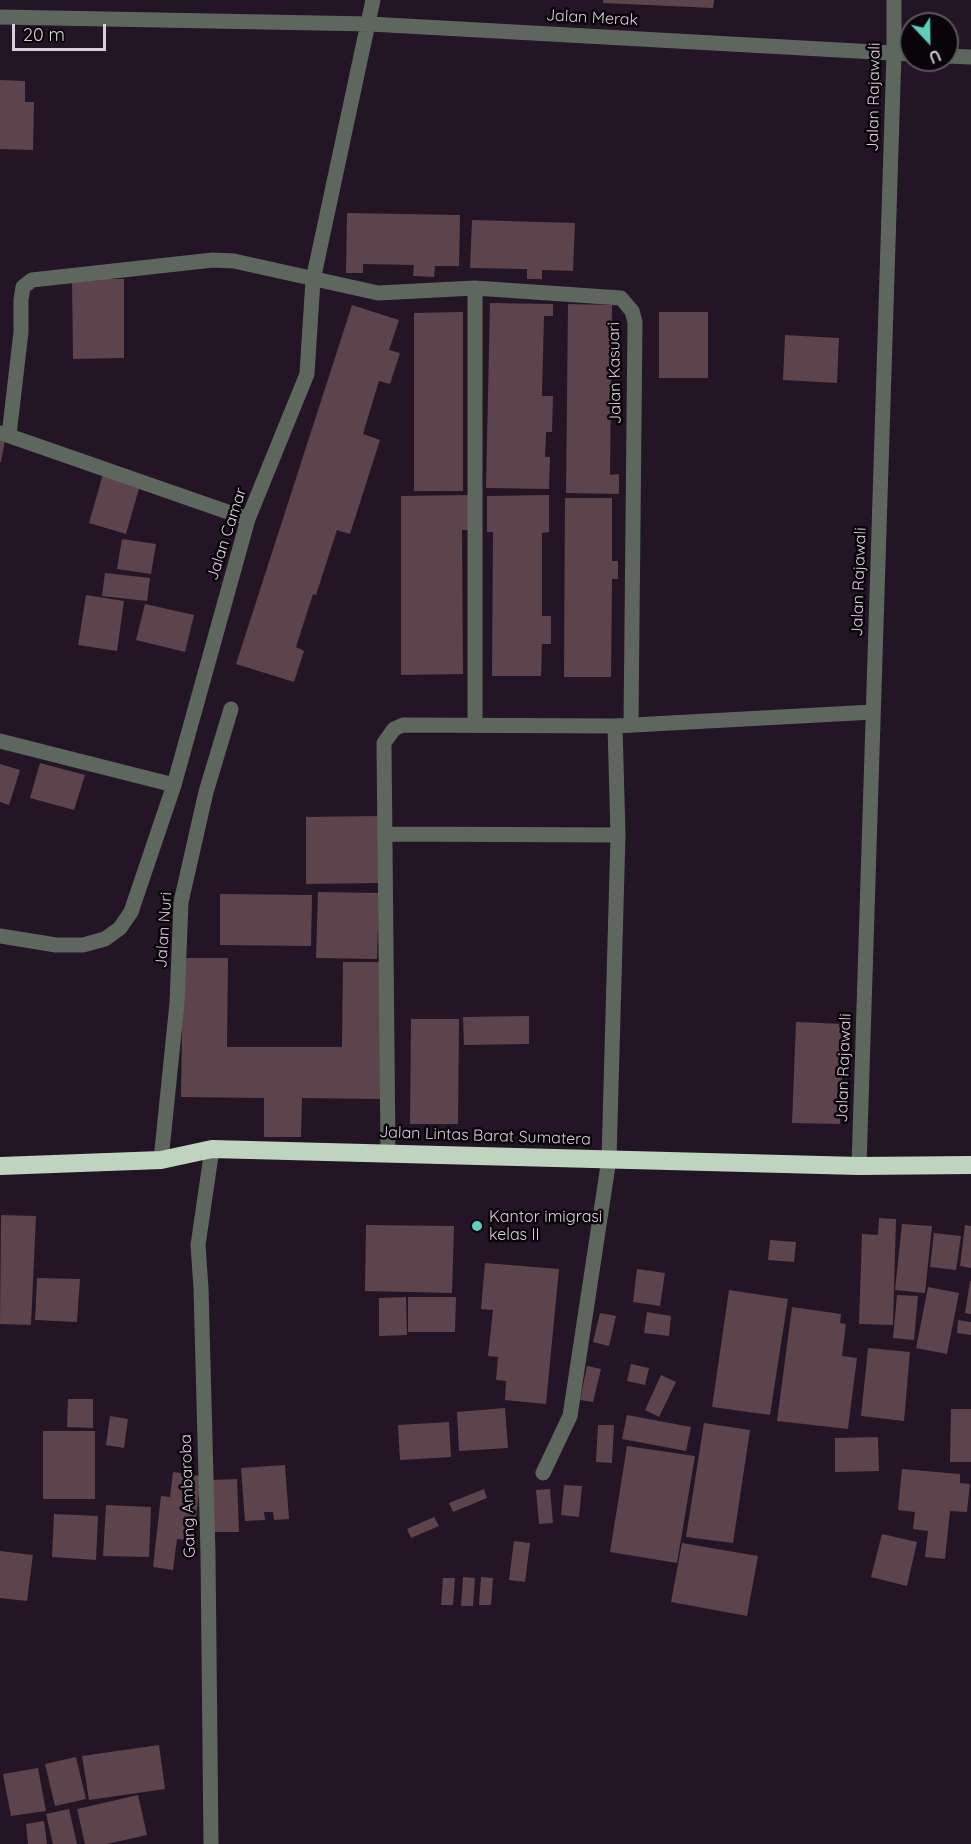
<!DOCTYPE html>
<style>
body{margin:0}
#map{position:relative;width:971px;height:1844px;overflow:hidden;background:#231525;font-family:Quicksand,sans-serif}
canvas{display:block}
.north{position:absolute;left:899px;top:12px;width:60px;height:60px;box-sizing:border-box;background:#090409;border:2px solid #5c555d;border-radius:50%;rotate:158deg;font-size:16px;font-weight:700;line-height:24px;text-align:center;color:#d9cfda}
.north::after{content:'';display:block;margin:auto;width:21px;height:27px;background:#5bcebc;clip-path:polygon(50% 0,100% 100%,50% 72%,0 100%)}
.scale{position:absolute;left:12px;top:24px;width:94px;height:27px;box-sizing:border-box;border:3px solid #d9cfda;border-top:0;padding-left:8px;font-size:18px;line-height:21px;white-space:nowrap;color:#d9cfda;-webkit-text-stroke:4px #090409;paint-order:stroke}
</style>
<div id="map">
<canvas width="971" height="1844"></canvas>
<div class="north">U</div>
<div class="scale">20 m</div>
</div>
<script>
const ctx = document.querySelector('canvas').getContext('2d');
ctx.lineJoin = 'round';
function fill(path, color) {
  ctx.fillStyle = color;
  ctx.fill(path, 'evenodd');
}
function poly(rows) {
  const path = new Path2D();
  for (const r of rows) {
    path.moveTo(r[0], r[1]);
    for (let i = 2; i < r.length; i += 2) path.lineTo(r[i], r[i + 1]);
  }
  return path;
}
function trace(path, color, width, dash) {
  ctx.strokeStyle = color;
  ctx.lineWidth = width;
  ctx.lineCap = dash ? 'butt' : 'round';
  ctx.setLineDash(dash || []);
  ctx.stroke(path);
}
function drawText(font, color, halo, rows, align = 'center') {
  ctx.font = font + ' Quicksand,sans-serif';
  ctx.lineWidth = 5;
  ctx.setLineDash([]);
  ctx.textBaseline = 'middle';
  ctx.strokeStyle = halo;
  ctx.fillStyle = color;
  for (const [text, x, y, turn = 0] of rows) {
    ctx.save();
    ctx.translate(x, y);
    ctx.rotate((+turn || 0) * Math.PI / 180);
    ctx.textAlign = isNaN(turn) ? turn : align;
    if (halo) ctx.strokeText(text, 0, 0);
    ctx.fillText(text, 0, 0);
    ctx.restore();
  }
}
fill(poly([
 [603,0,714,0,713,8,603,3],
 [0,80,25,81,25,102,34,102,33,150,0,149],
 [347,213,460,215,459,266,435,266,434,277,413,276,414,265,363,264,363,273,346,273],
 [472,220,575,223,573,271,542,270,542,279,527,279,527,269,470,268],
 [72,279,124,279,124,358,73,359],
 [490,303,553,304,553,316,544,316,542,396,553,396,552,432,546,432,545,457,550,457,549,489,486,488],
 [568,304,612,305,610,475,619,474,619,494,566,493],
 [352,305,399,320,389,350,400,353,390,384,379,381,363,434,380,440,350,534,337,530,316,595,313,594,296,647,304,651,294,682,236,664],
 [463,312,463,491,414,491,414,313],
 [659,312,708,312,708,378,659,378],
 [785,335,839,338,837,383,783,380],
 [0,439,5,440,1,462,0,462],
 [103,474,140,485,126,534,89,523],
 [472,495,472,530,462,530,463,674,401,675,401,496],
 [549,495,549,532,542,533,542,616,551,616,551,644,542,644,541,676,492,676,493,532,487,532,487,496],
 [565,498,612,498,612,561,618,561,618,579,612,579,611,677,564,677],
 [122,539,156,544,151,574,117,569],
 [105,573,150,578,147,601,102,596],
 [86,595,124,601,117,651,78,645],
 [145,604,194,615,185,652,136,640],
 [40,763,85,775,74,810,30,798],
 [0,764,20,770,9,805,0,802],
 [378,816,379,883,306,884,306,817],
 [318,892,379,893,377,959,316,958],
 [220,894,312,895,311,946,220,945],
 [183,958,228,958,227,1047,342,1047,343,962,381,962,380,1099,302,1098,301,1137,264,1137,264,1098,181,1097],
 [529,1016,529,1044,464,1045,463,1017],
 [411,1019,459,1019,458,1124,410,1124],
 [796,1022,844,1024,840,1124,792,1123],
 [1,1215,36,1216,31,1325,0,1324],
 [879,1218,896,1219,893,1325,859,1324,862,1234,878,1235],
 [902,1224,932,1226,925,1293,895,1290],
 [366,1225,454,1226,452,1293,365,1291],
 [965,1225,971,1226,971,1268,960,1266],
 [934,1233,961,1236,956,1270,930,1267],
 [770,1240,796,1242,794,1262,768,1260],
 [485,1263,559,1269,546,1404,505,1400,506,1381,496,1380,498,1357,488,1356,493,1310,481,1309],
 [637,1269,665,1273,660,1306,633,1302],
 [37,1278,80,1279,77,1322,35,1320],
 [970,1281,971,1281,971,1314,965,1313],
 [928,1287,959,1293,947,1354,916,1348],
 [729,1290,788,1299,770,1415,712,1407],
 [897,1295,918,1296,914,1340,893,1338],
 [406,1297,407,1335,379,1336,379,1298],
 [408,1297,456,1297,455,1332,408,1332],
 [792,1307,841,1314,840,1323,846,1324,842,1356,857,1358,848,1429,777,1421],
 [647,1312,671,1316,669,1336,644,1333],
 [600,1313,616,1316,609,1346,593,1342],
 [958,1320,971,1322,971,1335,957,1333],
 [868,1348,910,1352,904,1421,861,1416],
 [631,1364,649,1368,645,1385,627,1381],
 [587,1366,601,1369,593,1402,580,1400],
 [661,1375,676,1382,659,1417,645,1410],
 [68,1399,93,1399,93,1428,67,1427],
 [505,1408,508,1448,459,1451,457,1412],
 [951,1409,971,1409,971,1462,950,1462],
 [627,1415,691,1427,686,1451,622,1439],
 [110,1416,128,1419,124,1448,106,1445],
 [449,1422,451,1457,400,1460,398,1425],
 [704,1423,750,1430,733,1543,686,1537],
 [598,1425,614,1425,612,1463,596,1462],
 [43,1431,95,1431,95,1499,43,1499],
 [878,1437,879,1471,835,1472,835,1438],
 [627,1446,695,1456,677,1563,610,1552],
 [285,1465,289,1519,274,1520,273,1512,264,1512,265,1520,245,1521,241,1468],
 [902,1469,960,1474,960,1483,970,1484,967,1512,950,1511,945,1559,925,1557,928,1531,913,1529,915,1512,898,1510],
 [173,1472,201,1476,193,1541,177,1539,173,1570,153,1567,161,1496,170,1497],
 [237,1479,239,1532,211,1532,210,1480],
 [564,1485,582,1486,579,1517,561,1515],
 [484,1489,487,1498,453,1512,449,1503],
 [550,1489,553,1523,539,1524,536,1490],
 [106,1505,151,1507,149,1557,103,1556],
 [54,1514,98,1516,96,1560,52,1557],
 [434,1517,439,1526,411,1538,407,1529],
 [882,1534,917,1542,907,1586,871,1577],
 [514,1541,530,1543,525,1582,509,1580],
 [682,1543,758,1556,747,1616,671,1602],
 [0,1551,33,1555,27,1601,0,1598],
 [463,1577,475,1578,473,1606,461,1606],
 [481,1577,493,1578,491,1605,479,1605],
 [443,1578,455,1578,453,1605,441,1605],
 [159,1745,165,1789,89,1800,82,1756],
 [76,1757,86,1799,55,1806,45,1764],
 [38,1768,46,1811,11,1816,3,1774],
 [138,1795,147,1835,107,1844,85,1844,77,1809],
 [69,1809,77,1844,53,1844,46,1814],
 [44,1821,47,1844,28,1844,26,1824]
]), '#5d434b');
trace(poly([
 [0,17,370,24,911,54],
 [947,56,971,57],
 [1,433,248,519],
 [9,435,21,332,21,300,23,287,32,280,213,260,234,261,378,293,475,288,621,298,632,311,635,322,631,724],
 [475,725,475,288],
 [0,741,174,785],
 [387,834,618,835],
 [0,936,56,945,83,945,105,939,120,928,131,912,174,785,248,519,307,374,313,280,373,0],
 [388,1152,384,743,394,729,403,725,615,726,873,712],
 [161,1160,177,1003,181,902,206,792,231,709],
 [859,1166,894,53,894,0],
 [543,1473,570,1416,609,1159,618,835,615,726],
 [211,1844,208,1554,201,1288,198,1245,212,1149]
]), '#5e675e', 15);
trace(poly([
 [0,1166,161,1160,212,1149,859,1166,971,1165]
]), '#bfd4bf', 18);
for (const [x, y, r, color] of [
 [477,1226,6,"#5bcebc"]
]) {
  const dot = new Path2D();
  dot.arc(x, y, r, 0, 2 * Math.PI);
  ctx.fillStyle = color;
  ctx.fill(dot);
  trace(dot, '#090409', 2);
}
drawText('16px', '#d9cfda', '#090409', [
 ["Jalan Merak",592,18,3],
 ["Jalan Rajawali",874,97,-89],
 ["Jalan Kasuari",615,373,-91],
 ["Jalan Camar",227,534,-72],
 ["Jalan Rajawali",859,582,-88],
 ["Jalan Nuri",164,930,-86],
 ["Jalan Rajawali",844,1068,-88],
 ["Jalan Lintas Barat Sumatera",485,1136,2],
 ["Gang Ambaroba",188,1496,-92]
]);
drawText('16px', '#d9cfda', '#090409', [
 ["Kantor imigrasi",489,1217],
 ["kelas II",489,1235]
], 'left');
</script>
